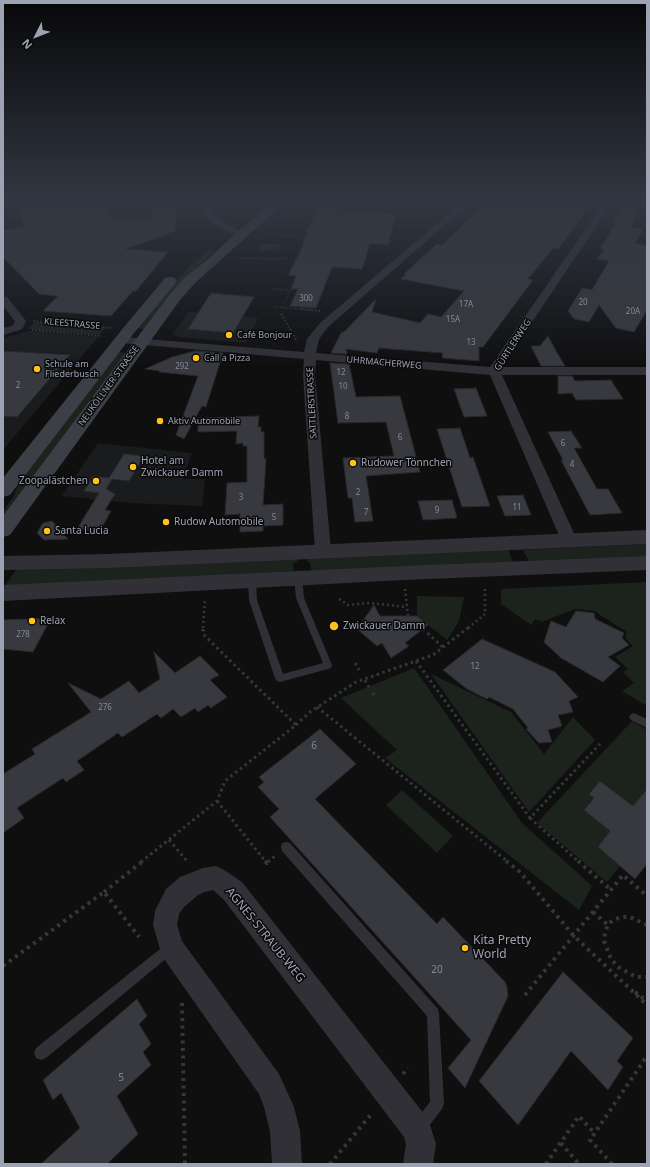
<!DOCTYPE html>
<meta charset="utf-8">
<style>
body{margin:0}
#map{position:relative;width:650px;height:1167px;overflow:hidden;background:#0f0f10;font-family:"Noto Sans",sans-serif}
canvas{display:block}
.frame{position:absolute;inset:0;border:4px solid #9ea3b3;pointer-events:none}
.north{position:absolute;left:16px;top:16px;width:40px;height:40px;-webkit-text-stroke:3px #0a0a0b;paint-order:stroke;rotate:228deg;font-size:11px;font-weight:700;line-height:16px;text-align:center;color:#9ea3b3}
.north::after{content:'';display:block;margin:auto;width:14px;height:18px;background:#9ea3b3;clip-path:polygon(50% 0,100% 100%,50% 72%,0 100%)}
</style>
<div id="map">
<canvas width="650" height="1167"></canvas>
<div class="frame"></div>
<div class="north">N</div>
</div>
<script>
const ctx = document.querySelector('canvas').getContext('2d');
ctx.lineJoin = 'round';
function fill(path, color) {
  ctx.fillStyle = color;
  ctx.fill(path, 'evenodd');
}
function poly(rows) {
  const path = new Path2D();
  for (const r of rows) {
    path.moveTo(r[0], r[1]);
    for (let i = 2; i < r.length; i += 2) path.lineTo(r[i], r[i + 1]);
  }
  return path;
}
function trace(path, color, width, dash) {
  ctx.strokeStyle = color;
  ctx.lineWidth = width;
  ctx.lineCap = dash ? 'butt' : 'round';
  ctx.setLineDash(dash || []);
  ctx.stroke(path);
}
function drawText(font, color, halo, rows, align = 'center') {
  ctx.font = font + ' "Noto Sans",sans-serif';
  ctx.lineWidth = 3;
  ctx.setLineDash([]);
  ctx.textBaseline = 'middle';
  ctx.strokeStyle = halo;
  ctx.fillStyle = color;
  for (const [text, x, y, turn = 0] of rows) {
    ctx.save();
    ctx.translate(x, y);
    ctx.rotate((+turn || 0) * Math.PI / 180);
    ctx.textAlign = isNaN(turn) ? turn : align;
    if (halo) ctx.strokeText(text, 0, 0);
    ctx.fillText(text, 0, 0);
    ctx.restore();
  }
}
fill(poly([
 [189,312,258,318,246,343,178,337,173,334],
 [30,331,98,337,3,450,3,338],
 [98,443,192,453,183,479,205,479,202,506,130,503,62,496]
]), '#1a1b1d');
fill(poly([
 [261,244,281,244,278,251,258,251],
 [208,250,214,251,192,273,145,329,136,328,177,279],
 [35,322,105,328,99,335,28,329],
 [118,352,127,353,3,519,3,511,13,497,19,483],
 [647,544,647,558,530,563,523,550],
 [508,549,513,563,308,573,308,571,311,570,310,562,308,562,307,558],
 [297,558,297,562,293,563,294,571,297,571,3,589,17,568],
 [647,582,647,706,622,691,634,683,623,672,628,669,615,657,633,646,625,638,627,632,594,611,575,609,542,622,535,619,531,625,501,604,501,589],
 [417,596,464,597,459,621,447,640,417,616],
 [414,668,522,823,592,886,579,910,385,758,397,750,341,698],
 [431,674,511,712,544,754,573,717,595,740,529,812],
 [632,721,647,730,647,797,643,794,633,806,600,781,589,794,594,798,584,810,610,831,598,847,620,866,607,882,537,823],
 [402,790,453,836,437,853,386,805]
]), '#1b231c');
const building = poly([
 [53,204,102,204,110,216,109,218,115,218,114,220,152,219,153,204,176,204,175,231,125,249,168,252,136,291,133,291,111,316,43,311,58,296,39,294,3,257,3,231,25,226,17,210,53,204],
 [321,204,341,204,338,210,396,214,388,245,370,243,362,269,332,267,316,308,290,306,298,289,291,289,296,276,288,275,302,248,307,231,321,204],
 [484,204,591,204,558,249,553,248,528,279,533,280,483,347,479,347,479,361,442,358,443,353,379,348,377,353,346,349,347,354,331,353,342,331,343,333,376,299,372,312,420,323,428,314,441,317,464,291,401,279,406,274,404,274,427,253,437,244,442,245,484,204],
 [622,204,643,204,634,218,636,218,631,227,643,229,635,243,647,246,647,310,634,332,616,328,599,305,589,322,574,319,568,311,582,288,592,290,609,261,597,259,604,250,600,249,616,223,613,222,622,204],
 [211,293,254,297,233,333,188,329,211,293],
 [548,336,556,351,565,366,541,366,531,346,540,346,548,336],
 [3,351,70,355,17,417,3,416,3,351],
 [195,351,223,353,206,407,202,406,184,439,176,435,198,376,159,372,160,371,145,369,172,357,195,351],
 [330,363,349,364,356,397,400,396,420,472,366,476,373,521,355,522,352,498,348,498,343,458,394,456,386,422,338,423,330,363],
 [558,376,572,376,575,381,611,380,623,399,576,400,572,393,558,394,558,376],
 [476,388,487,416,464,417,454,389,476,388],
 [259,416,258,427,261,427,261,432,264,432,264,459,266,459,263,505,283,504,283,525,263,526,263,531,240,532,240,514,225,515,227,483,247,482,247,446,243,446,243,443,236,444,237,431,198,432,198,418,259,416],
 [460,428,470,458,473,457,490,506,462,507,437,429,460,428],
 [571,431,582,448,574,448,597,489,608,489,622,513,590,515,561,460,563,460,548,432,571,431],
 [124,454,144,456,129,481,112,479,106,489,115,494,105,510,111,511,102,527,96,527,93,531,77,529,99,493,84,491,93,476,109,478,124,454],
 [523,495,531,515,505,516,497,496,523,495],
 [452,500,457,518,423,520,418,501,452,500],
 [52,521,68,539,44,540,37,533,43,523,52,521],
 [374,605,380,616,417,616,428,625,405,643,409,646,391,658,382,643,377,646,357,629,374,605],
 [576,611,594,613,595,619,624,633,622,638,629,645,608,657,620,666,603,682,561,658,544,642,551,621,566,627,576,611],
 [51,618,33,652,3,649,3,620,51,618],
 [482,639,555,672,578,697,569,701,573,712,558,715,562,726,548,730,552,742,539,743,526,729,528,728,513,709,489,697,487,699,467,689,443,670,482,639],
 [154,652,175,673,200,656,219,675,210,680,227,697,211,708,208,705,198,712,195,708,181,717,173,709,161,718,157,714,122,737,118,733,77,761,84,770,66,782,63,778,17,808,24,818,3,833,3,774,35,754,32,749,91,712,68,683,101,699,129,681,139,693,160,679,154,652],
 [320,729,356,764,315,799,437,924,443,917,505,982,507,987,508,996,465,1088,448,1068,471,1040,270,817,279,809,258,787,264,782,259,777,320,729],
 [600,781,633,806,647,789,647,864,635,879,598,847,610,831,584,810,594,798,589,794,600,781],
 [563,972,633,1038,617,1061,623,1067,608,1090,571,1051,518,1125,479,1081,563,972],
 [137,999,147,1016,139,1024,151,1044,143,1052,151,1065,117,1096,138,1134,107,1164,41,1164,80,1128,61,1093,53,1100,43,1080,137,999]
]);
fill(building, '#38393e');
trace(building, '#29292c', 1);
trace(poly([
 [362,204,419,207],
 [288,212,308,214],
 [402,217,400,212,423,213],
 [339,224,385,227],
 [265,234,297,236],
 [238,258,285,259],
 [272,289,290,290,283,307],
 [275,307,312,310]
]), '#35373d', 1.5, [1, 1.5]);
trace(poly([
 [301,309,320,311],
 [281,314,297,341],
 [33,321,112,328],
 [32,330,102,336]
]), '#35373d', 2, [1.5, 2]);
trace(poly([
 [405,589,408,616],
 [339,599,348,605,370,603,407,607],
 [203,628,205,600],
 [468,628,485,614,485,587]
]), '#35373d', 2.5, [2, 3]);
trace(poly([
 [423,629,443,647],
 [416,661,530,818,600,744],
 [355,663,359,670],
 [365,680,369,687],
 [373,693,374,696],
 [317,707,508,862],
 [296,725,310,712,356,682,433,655,469,627],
 [217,801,266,862],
 [530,818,579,862],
 [169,840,187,861],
 [141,862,217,801,225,781,296,725,203,634,203,627],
 [268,862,275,856]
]), '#35373d', 3, [2.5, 3.5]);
trace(poly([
 [265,861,267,863,269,861],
 [506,861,520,872,574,936,647,1005],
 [578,861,611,890],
 [104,892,143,861],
 [593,912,608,925],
 [647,925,630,917,621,917,613,920,608,925,605,932,604,941,611,959,618,967,636,977,647,977],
 [3,966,104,892,139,937],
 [635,992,647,1001],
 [525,995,623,875,647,896],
 [182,1003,185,1164],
 [403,1074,408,1068],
 [561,1143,579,1164],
 [330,1164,373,1112],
 [546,1164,579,1116,595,1134],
 [612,1164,590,1140,647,1056]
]), '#35373d', 4, [3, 4.5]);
fill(poly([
 [298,575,302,578,304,598,332,665,331,668,328,669,280,682,277,681,275,678,249,600,248,581,252,578,256,581,257,600,283,674,323,663,296,598,294,578,298,575],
 [634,713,647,719,647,728,631,720,629,717,631,714,634,713],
 [286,842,290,843,438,1009,439,1014,444,1104,442,1109,425,1131,420,1133,415,1131,413,1126,415,1121,430,1102,427,1016,282,851,281,847,282,843,286,842],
 [169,943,173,945,175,949,173,953,46,1058,41,1060,36,1058,34,1053,36,1048,165,945,169,943]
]), '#303036');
fill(poly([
 [3,204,14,204,3,207,3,204],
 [202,204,210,204,213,215,243,233,244,235,243,237,237,237,206,218,202,204],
 [460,204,469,204,328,327,319,339,316,353,490,367,603,204,611,204,502,367,647,367,647,375,502,375,577,540,575,544,569,545,563,544,561,540,490,375,316,360,315,375,331,551,329,555,323,557,317,555,315,551,303,375,304,359,122,343,118,342,116,340,118,338,122,337,304,352,307,339,320,323,460,204],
 [3,296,7,297,26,321,23,328,20,330,3,335,3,328,12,326,15,321,3,306,3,296],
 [216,866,224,870,242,882,428,1119,436,1144,433,1164,403,1164,406,1144,404,1137,224,900,213,890,204,892,198,895,184,907,179,914,177,925,182,941,279,1074,294,1107,300,1131,302,1164,272,1164,270,1131,264,1107,259,1094,162,956,153,925,155,911,166,889,180,877,203,868,216,866]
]), '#303036');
fill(poly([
 [647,530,647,544,108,568,3,570,3,556,108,554,647,530],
 [647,556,647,570,404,580,3,601,3,585,404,566,647,556]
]), '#303036');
fill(poly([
 [271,204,283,204,195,283,180,300,10,535,3,537,3,516,170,294,185,277,206,261,236,233,271,204],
 [170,277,175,278,176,281,175,284,134,333,10,495,3,497,3,478,124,327,165,278,170,277]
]), '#3d3f46');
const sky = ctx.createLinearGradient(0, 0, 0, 368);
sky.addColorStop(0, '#080809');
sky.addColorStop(0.55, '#313742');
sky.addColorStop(1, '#31374200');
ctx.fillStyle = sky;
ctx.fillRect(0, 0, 650, 368);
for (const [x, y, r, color] of [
 [229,335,4,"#ffc218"],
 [196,358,4,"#ffc218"],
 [37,369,4,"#ffc218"],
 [160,421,4,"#ffc218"],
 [353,463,4,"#ffc218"],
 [133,467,4,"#ffc218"],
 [96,481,4,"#ffc218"],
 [166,522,4,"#ffc218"],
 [47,531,4,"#ffc218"],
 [32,621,4,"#ffc218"],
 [334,626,5,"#ffc218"],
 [465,948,4,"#ffc218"]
]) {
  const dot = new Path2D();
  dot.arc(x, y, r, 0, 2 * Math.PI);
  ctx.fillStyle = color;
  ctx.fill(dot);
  trace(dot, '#0a0a0b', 1.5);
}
drawText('8px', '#848896', null, [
 ["300",306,299],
 ["20",583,303],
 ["17A",466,305],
 ["20A",633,312],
 ["15A",453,320],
 ["13",471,343],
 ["292",182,367],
 ["12",341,373],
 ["2",18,386],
 ["10",343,387],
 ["8",347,417],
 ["6",400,438],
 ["6",563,444],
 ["4",572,465],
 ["2",358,493],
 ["3",241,498],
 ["11",517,508],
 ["9",437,511],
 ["7",366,513],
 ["5",274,518],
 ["278",23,635],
 ["12",475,667],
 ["276",105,708]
]);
drawText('9px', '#9ea3b3', '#0a0a0b', [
 ["KLEESTRASSE",72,324,5],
 ["GÜRTLERWEG",513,345,-57],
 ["UHRMACHERWEG",384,363,5],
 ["NEUKÖLLNER STRASSE",109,386,-54],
 ["SATTLERSTRASSE",312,403,-93]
]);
drawText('9px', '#9ea3b3', '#0a0a0b', [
 ["Café Bonjour",237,335],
 ["Call a Pizza",204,358],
 ["Schule am",45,364],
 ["Fliederbusch",45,374],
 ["Aktiv Automobile",168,421]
], 'left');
drawText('10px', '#9ea3b3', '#0a0a0b', [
 ["Hotel am",141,461],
 ["Zwickauer Damm",141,473],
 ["Rudower Tönnchen",361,463],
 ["Zoopalästchen",88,481,"right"],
 ["Rudow Automobile",174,522],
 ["Santa Lucia",55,531],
 ["Relax",40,621],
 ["Zwickauer Damm",343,626]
], 'left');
drawText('10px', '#848896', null, [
 ["6",314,746],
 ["20",437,970],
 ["5",121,1078]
]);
drawText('12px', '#9ea3b3', '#0a0a0b', [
 ["AGNES-STRAUB-WEG",265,935,51]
]);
drawText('12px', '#9ea3b3', '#0a0a0b', [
 ["Kita Pretty",473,941],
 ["World",473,955]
], 'left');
</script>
